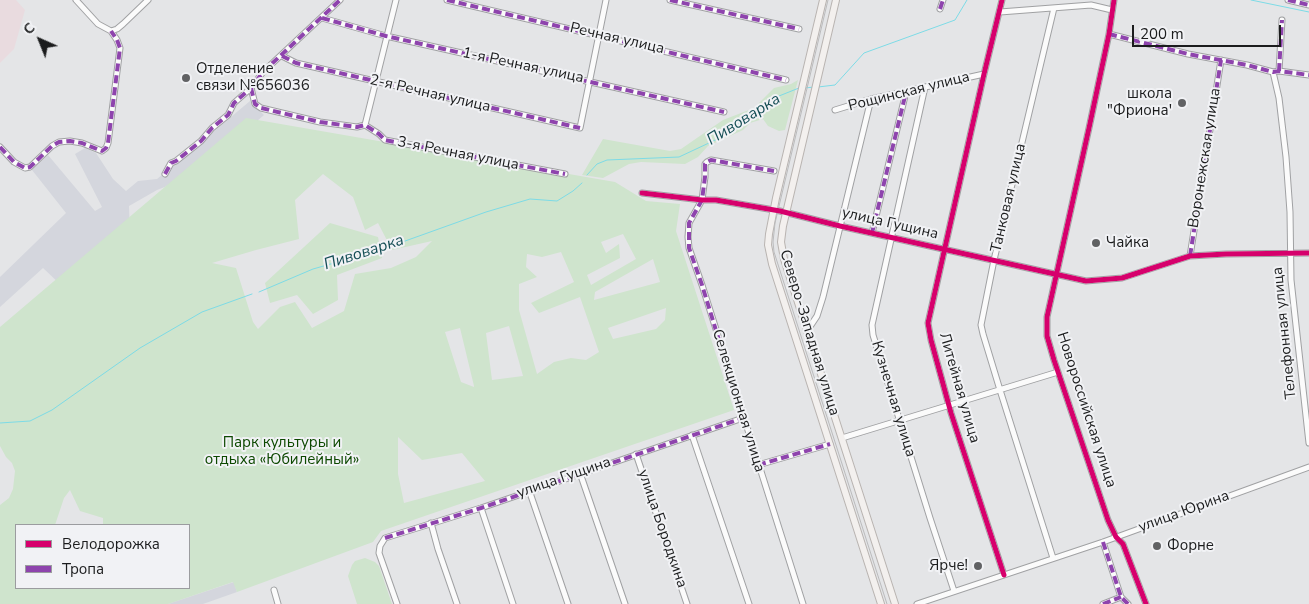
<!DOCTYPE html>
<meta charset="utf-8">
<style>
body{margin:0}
#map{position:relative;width:1309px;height:604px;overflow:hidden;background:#e4e5e7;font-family:"Nunito Sans",sans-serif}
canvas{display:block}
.legend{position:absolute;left:15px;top:524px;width:175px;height:65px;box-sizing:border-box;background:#f1f2f5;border:1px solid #9b9c9f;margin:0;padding:6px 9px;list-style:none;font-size:15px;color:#1b1c1d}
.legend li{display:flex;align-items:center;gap:10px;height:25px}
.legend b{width:25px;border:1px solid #9b9c9f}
.north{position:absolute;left:15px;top:15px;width:50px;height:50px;-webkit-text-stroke:4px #f1f2f5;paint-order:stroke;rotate:316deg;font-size:14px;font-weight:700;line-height:20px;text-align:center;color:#1b1c1d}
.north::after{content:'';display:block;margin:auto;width:18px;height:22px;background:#1b1c1d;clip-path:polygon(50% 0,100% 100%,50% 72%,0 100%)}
.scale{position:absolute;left:1132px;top:25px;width:149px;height:22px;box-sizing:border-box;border:2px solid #1b1c1d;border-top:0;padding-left:6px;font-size:15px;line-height:18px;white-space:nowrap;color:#1b1c1d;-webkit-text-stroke:4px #f1f2f5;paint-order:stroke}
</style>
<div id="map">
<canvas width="1309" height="604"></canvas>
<ul class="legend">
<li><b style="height:6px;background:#d6006c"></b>Велодорожка</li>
<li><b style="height:6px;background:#8e44ad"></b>Тропа</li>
</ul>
<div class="north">С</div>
<div class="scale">200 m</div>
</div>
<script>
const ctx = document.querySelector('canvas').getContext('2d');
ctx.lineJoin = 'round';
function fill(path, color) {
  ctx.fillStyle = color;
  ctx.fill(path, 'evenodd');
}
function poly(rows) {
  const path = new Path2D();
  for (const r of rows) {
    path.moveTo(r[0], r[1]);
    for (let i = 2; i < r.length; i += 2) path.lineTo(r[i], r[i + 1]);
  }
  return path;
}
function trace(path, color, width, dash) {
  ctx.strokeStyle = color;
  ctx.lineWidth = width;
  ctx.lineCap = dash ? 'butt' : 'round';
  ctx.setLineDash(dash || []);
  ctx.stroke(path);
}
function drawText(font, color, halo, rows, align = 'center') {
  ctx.font = font + ' "Nunito Sans",sans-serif';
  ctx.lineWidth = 4;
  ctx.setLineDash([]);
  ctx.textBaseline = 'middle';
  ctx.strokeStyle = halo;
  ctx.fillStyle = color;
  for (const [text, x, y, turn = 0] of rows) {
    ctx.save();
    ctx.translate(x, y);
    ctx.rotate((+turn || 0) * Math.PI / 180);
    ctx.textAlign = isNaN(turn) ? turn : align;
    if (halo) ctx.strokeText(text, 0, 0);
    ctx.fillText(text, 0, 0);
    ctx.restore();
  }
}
fill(poly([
 [250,101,264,115,249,128,188,178,157,190,129,206,130,239,61,285,43,268,0,307,0,277,66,213,32,170,48,155,95,211,102,207,75,154,85,148,96,153,113,179,126,191,138,181,157,179],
 [234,582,237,592,203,604,168,604]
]), '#d4d6dd');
fill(poly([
 [0,0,16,0,25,10,14,49,0,63]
]), '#e9dbdf');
fill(poly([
 [798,80,785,130,779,131,768,126,763,119,750,123,743,130,708,146,698,157,685,164,641,162,629,164,603,178,582,175,603,139,670,151,681,149,723,120,754,108,774,88,791,84],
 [246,118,615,182,646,201,680,204,676,231,734,410,381,531,373,542,237,592,233,582,168,604,0,604,0,505,9,498,13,489,15,471,12,463,6,457,0,446,0,327],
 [323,174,353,197,365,230,378,223,392,250,432,241,416,257,391,268,355,274,344,311,312,328,295,302,280,307,258,329,253,322,236,268,212,263,256,250,299,239,295,200],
 [623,234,636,259,591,285,587,275,620,258,619,244,606,253,601,242],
 [561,252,574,282,531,303,539,313,580,297,599,352,586,360,571,358,554,362,537,374,519,310,519,284,537,277,526,267,527,254,542,257],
 [653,259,660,282,594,300,595,292],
 [666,308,665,320,656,329,613,339,608,328],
 [509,326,523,376,492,380,486,333],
 [460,328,474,386,474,387,461,382,445,332],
 [398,437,422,460,462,453,485,481,404,503,398,474],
 [70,490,80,511,103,518,103,525,189,525,189,588,16,588,16,525,55,525,64,498],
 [330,223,378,237,382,258,337,275,338,300,313,314,297,295,270,303,265,283],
 [365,558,375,562,379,566,392,604,357,604,348,576,352,565,355,561]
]), '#cfe4cd');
trace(poly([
 [1251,0,1309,12],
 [818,87,835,85,864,53,955,20,967,0],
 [805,88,814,87],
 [587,175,597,164,607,160,679,157,726,135,743,120,779,96,799,88],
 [259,292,313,269,380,250,486,212,530,199,557,201,573,191,582,183],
 [0,423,30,421,52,410,140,348,202,312,252,294]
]), '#7ddbe6', 1);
const minor = poly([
 [76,0,98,24,111,31],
 [447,0,786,80],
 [670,0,799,29],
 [1002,0,984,74,928,323,931,340,951,413,1004,575],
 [1114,0,1109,34,1089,128,1047,317,1047,336,1054,360,1108,520,1116,537,1123,544,1146,604],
 [1288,0,1309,5],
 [940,9,943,0],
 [1000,12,1091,5,1112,10],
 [322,18,386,36,724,112],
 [111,31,117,29,123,24,148,0],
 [1109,34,1188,54,1247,65,1273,72,1279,71,1309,75],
 [282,56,296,63,580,128,606,0],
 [1279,71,1282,20],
 [1273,72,1279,98,1286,157,1290,212,1291,280,1309,443],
 [925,87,872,325,873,335,930,518,954,591],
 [251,88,255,104,261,108,320,122,357,127,365,125,379,134,385,140,565,174],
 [835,110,871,99,984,74],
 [365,125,396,0],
 [0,147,14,162,25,168,30,167,52,146,59,142,70,141,82,143,102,151,106,148,108,143,120,48,117,40,111,31],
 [774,171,711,160,707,162,705,164,705,177,702,200,689,223,688,237,689,248,702,285,803,604],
 [165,174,171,163,176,161,201,141,212,128,228,115,234,103,251,88,263,72,340,0],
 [642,193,702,200,716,200,780,211,840,226,1086,281,1122,278,1190,256,1226,254,1309,253],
 [872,233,906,92],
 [1190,256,1221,60],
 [807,331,817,316,823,297,871,99],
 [692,435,749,604],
 [842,438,1058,372],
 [636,454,687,604],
 [758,465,830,444],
 [580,473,625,604],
 [529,490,568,604],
 [481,508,513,604],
 [431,523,438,549,457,604],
 [1103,542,1121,597,1128,604],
 [1053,558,1000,390,983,334,981,325,994,260,1054,8],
 [274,590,278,604],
 [397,604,379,553,380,546,385,538,481,508,743,418],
 [917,604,1103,542,1309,467],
 [1103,604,1121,597]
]);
const major = poly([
 [823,0,776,198,769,234,768,245,772,264,881,604],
 [836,0,783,226,781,242,784,259,895,604]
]);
trace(minor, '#a0a1a3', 7);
trace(major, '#b9b4b1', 8);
trace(minor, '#fbfbfb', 5);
trace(major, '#f3f0ee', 6);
trace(poly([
 [828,0,775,223,773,242,774,252,887,604]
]), '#bbbbbc', 1);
trace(poly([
 [447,0,786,80],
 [670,0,799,29],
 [1288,0,1309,5],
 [940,9,943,0],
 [322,18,386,36,724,112],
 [1109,34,1188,54,1247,65,1273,72,1279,71,1309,75],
 [282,56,296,63,580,128],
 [1279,71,1282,20],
 [251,88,255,104,261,108,320,122,357,127,365,125,379,134,385,140,565,174],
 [0,147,14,162,25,168,30,167,52,146,59,142,70,141,82,143,102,151,106,148,108,143,120,48,117,40,111,31],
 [165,174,171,163,176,161,201,141,212,128,228,115,234,103,251,88,263,72,340,0],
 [872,233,906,92],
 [1190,256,1221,60],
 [758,465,830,444],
 [385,538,481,508,743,418,702,285,689,248,689,223,702,200,705,177,705,164,707,162,711,160,774,171],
 [1103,542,1121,597,1128,604],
 [1103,604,1121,597]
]), '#8e44ad', 4, [8, 4]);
trace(poly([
 [1002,0,984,74,928,323,931,340,951,413,1004,575],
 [1114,0,1109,34,1089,128,1047,317,1047,336,1054,360,1108,520,1116,537,1123,544,1146,604],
 [642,193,702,200,716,200,780,211,840,226,1086,281,1122,278,1190,256,1226,254,1309,253]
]), '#d6006c', 5);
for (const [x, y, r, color] of [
 [186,78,5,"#616264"],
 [1182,103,5,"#616264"],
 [1096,243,5,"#616264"],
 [1157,546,5,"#616264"],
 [978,566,5,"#616264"]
]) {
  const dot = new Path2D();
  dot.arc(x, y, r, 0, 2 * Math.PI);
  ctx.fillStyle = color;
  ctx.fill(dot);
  trace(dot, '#f1f2f5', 2);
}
drawText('15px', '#1b1c1d', '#f1f2f5', [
 ["Речная улица",617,39,13],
 ["1-я Речная улица",523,66,12],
 ["Рощинская улица",909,92,-14],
 ["2-я Речная улица",430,94,13],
 ["3-я Речная улица",458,154,11],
 ["Воронежская улица",1205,158,-81],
 ["Танковая улица",1009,198,-77],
 ["улица Гущина",890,224,13],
 ["Северо-Западная улица",809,333,73],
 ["Телефонная улица",1285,333,-96],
 ["Литейная улица",959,388,74],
 ["Кузнечная улица",893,399,73],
 ["Селекционная улица",738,401,73],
 ["Новороссийская улица",1086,410,72],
 ["улица Гущина",564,478,-19],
 ["улица Юрина",1184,512,-20],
 ["улица Бородкина",662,529,71]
]);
drawText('15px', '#1b1c1d', '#f1f2f5', [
 ["Отделение",196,69],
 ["связи №656036",196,86],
 ["школа",1172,94,"right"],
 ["\"Фриона'",1172,111,"right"],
 ["Чайка",1106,243],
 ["Форне",1167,546],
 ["Ярче!",968,566,"right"]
], 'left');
drawText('15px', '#0d4900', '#f1f2f5', [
 ["Парк культуры и",282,443],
 ["отдыха «Юбилейный»",282,460]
]);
drawText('italic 16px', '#134d54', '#f1f2f5', [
 ["Пивоварка",744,120,-32],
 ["Пивоварка",364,253,-18]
]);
</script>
